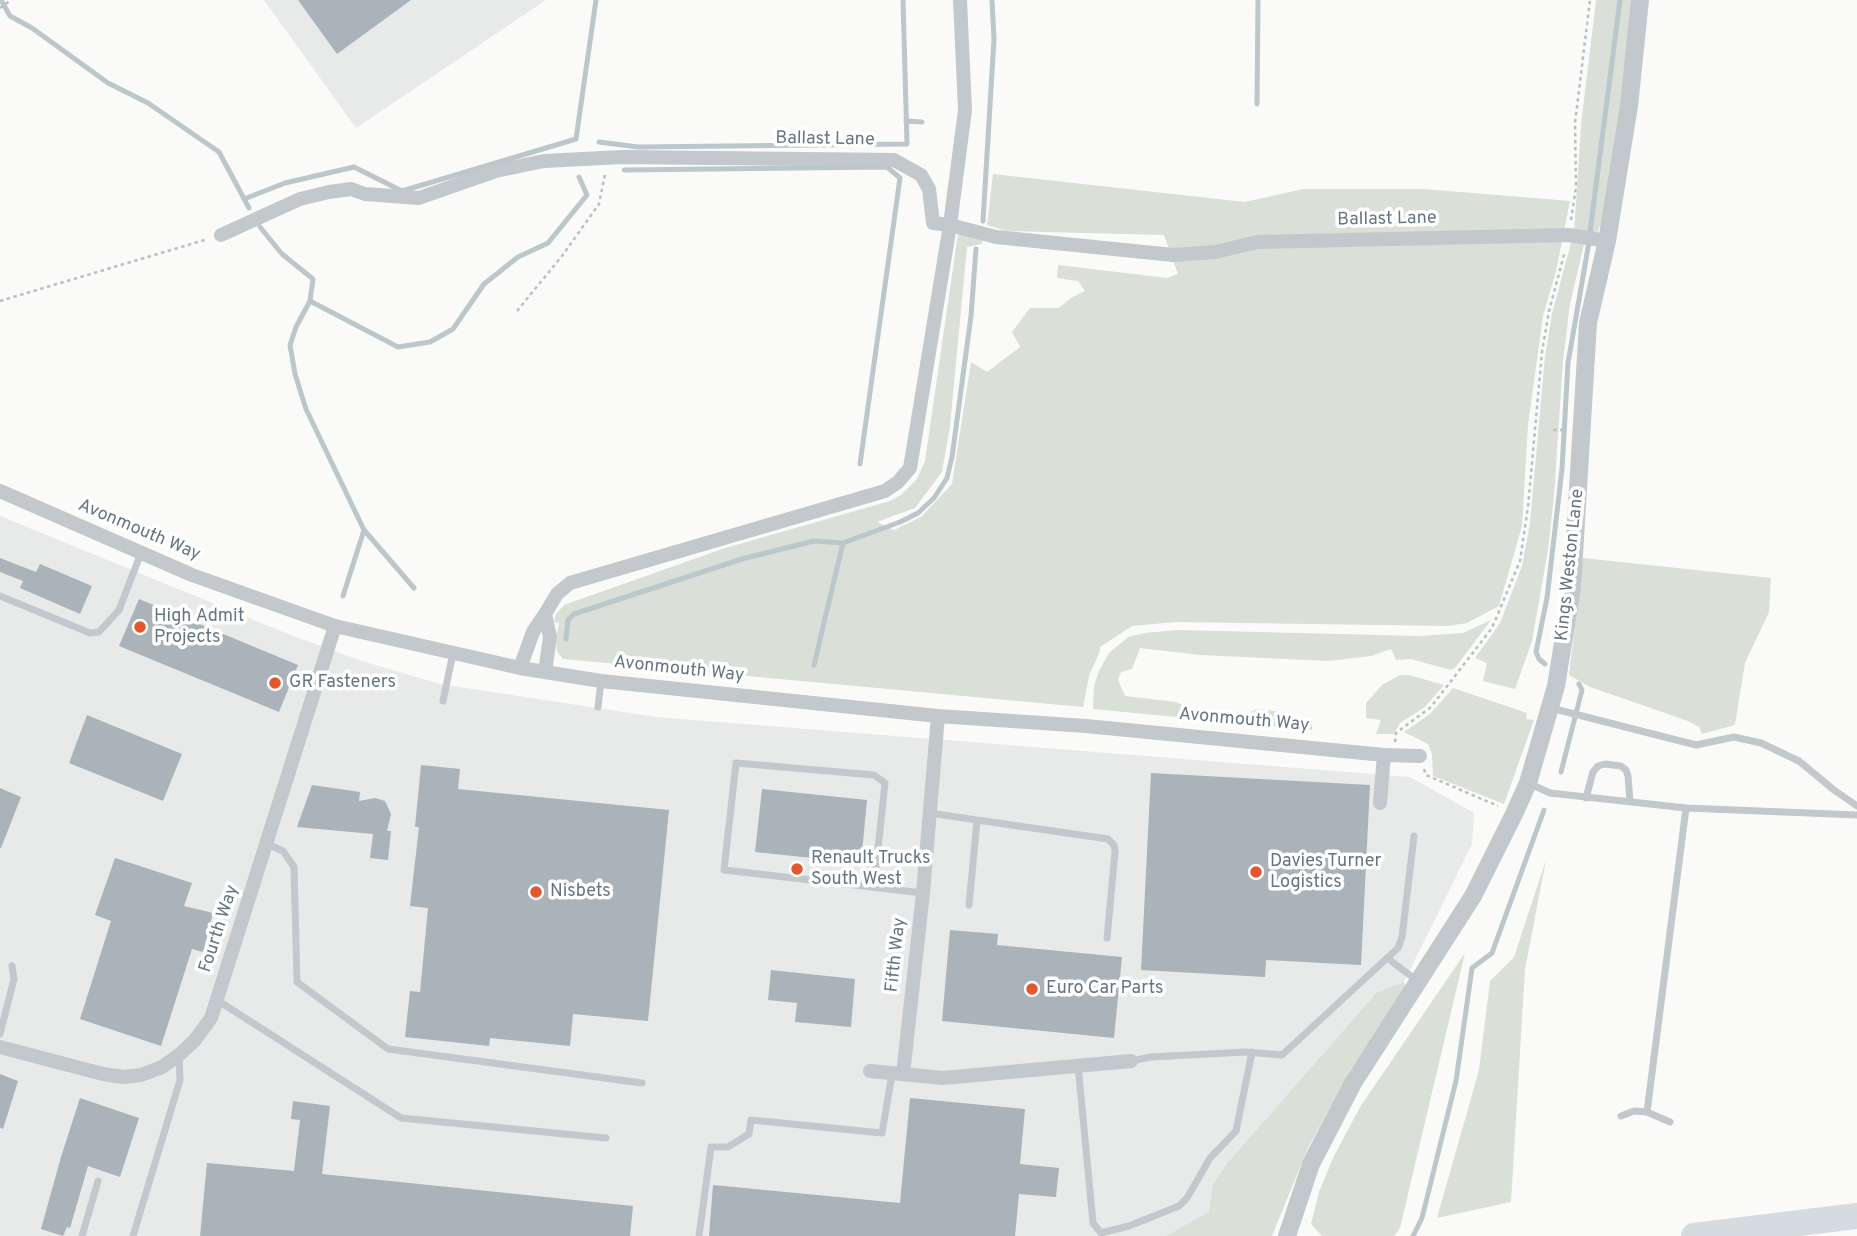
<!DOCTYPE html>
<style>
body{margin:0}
canvas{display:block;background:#fafaf8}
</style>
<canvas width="1857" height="1236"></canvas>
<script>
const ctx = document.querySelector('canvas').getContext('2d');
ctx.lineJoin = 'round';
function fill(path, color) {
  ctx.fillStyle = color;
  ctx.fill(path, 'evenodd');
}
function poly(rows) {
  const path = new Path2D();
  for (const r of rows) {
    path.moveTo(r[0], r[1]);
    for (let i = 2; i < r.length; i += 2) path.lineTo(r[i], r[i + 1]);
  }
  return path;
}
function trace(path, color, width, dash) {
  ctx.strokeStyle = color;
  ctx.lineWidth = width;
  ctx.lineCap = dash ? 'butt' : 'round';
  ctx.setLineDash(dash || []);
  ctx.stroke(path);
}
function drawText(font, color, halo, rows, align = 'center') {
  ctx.font = font + ' Overpass,sans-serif';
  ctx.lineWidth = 7;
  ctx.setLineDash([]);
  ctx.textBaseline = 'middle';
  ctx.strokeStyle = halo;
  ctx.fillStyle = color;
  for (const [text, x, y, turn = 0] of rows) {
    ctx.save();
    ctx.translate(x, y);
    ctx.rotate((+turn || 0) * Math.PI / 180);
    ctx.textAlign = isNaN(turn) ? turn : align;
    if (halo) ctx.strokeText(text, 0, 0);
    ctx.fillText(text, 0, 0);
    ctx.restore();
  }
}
fill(poly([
 [264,0,546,0,356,128],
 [0,516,293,636,362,661,440,684,656,717,1410,777,1474,813,1472,844,1404,982,1377,992,1229,1161,1213,1184,1210,1212,1166,1236,0,1236]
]), '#e8e9e9');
fill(poly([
 [1596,0,1633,0,1623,96,1604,214,1597,234,1574,233,1581,125],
 [993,174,1245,202,1303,189,1424,189,1570,201,1556,271,1543,316,1528,425,1522,526,1499,606,1467,623,1448,626,1175,622,1132,626,1100,647,1100,651,1089,676,1083,707,563,659,557,652,556,639,559,623,554,622,556,614,564,605,722,549,890,501,901,495,917,479,925,461,958,234,982,240,982,244,967,247,950,426,942,472,915,508,877,522,894,530,921,517,952,484,971,362,987,372,1020,347,1012,332,1030,308,1059,308,1071,298,1085,291,1078,281,1057,278,1058,265,1167,278,1178,274,1164,235,1007,231,987,225],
 [1572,239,1585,240,1570,304,1563,361,1554,496,1548,550,1532,641,1515,689,1483,681,1487,663,1475,658,1500,623,1522,566,1530,523,1545,356,1552,314],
 [1583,558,1771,578,1769,612,1745,663,1735,724,1731,726,1702,734,1699,727,1688,721,1590,687,1569,675],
 [1491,620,1456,667,1451,670,1411,659,1396,660,1391,649,1371,656,1329,661,1200,655,1140,648,1132,669,1121,672,1118,680,1125,696,1176,702,1193,709,1245,714,1258,709,1282,712,1312,722,1312,730,1093,709,1094,686,1099,671,1109,653,1128,637,1145,633,1177,630,1421,636,1463,633],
 [1400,675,1409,675,1444,685,1425,707,1400,723,1394,734,1376,734,1381,720,1366,718,1366,703,1382,685],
 [1453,688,1527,713,1526,719,1534,720,1504,804,1433,776,1432,754,1428,744,1404,732,1430,714],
 [1546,860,1525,969,1511,1202,1437,1218,1479,1070,1490,981,1514,957],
 [1465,953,1400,1228,1394,1236,1322,1236,1311,1224,1319,1192,1333,1158,1360,1107],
 [1404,982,1406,989,1349,1072,1307,1150,1272,1236,1166,1236,1209,1212,1213,1184,1229,1161,1377,992]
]), '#dadfd7');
trace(poly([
 [1,0,10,16,32,28,108,83,148,103,219,152,249,208],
 [1257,104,1258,0],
 [906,121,922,122],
 [599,142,638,147,907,144,903,0],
 [624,170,887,167,900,178,860,464],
 [244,199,285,183,354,167,402,191,576,139,596,0],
 [983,221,994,39,992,0],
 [260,227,282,254,313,279,310,301,296,327,290,345,295,374,306,409,364,530,343,596],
 [1590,232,1620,0],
 [310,301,398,347,430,342,453,329,484,284,518,257,548,243,587,195,579,177],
 [364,530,414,588],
 [566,639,568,620,574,614,742,559,814,541,843,543,900,522,918,513,934,498,947,478,952,457,971,316,976,249],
 [1545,664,1539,659,1536,652,1547,598,1562,469,1568,363,1589,242],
 [814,665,843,543],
 [1561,772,1582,690,1579,684],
 [1413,1236,1422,1218,1456,1081,1472,968,1492,953,1544,810]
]), '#bbc7cb', 5);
fill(poly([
 [298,0,411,0,337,54],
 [0,558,36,572,40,564,92,586,80,614,20,588,23,581,0,572],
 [139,599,298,665,279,712,119,646],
 [87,715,182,754,163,801,69,763],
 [421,765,460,769,458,789,669,810,648,1021,573,1014,570,1046,490,1038,489,1046,405,1037,410,991,420,992,428,908,410,906,419,827,415,827],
 [1151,773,1370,785,1361,965,1266,960,1265,977,1141,970],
 [312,785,360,792,359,801,375,798,385,801,391,814,387,831,391,831,388,860,370,858,373,834,297,827],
 [0,788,21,797,1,848,0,848],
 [762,789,867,800,861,863,755,852],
 [115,858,192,883,184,906,213,913,203,952,192,949,161,1046,80,1019,111,921,95,915],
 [950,930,998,934,997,945,1122,957,1114,1038,942,1021],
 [771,970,855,979,851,1027,795,1022,797,1003,768,1000],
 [0,1074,18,1081,3,1129,0,1128],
 [80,1098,139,1118,120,1177,88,1166,70,1228,67,1227,63,1236,41,1229,61,1157],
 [910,1098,1025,1109,1020,1164,1059,1168,1056,1197,1019,1194,1015,1236,709,1236,713,1185,900,1203],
 [293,1101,330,1106,322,1174,633,1206,630,1236,200,1236,207,1163,294,1171,300,1120,291,1119]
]), '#aab3b9');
trace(poly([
 [0,8,11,0],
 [1571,220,1576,187,1575,123,1590,0],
 [0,301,208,239],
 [517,311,562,256,599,204,605,174],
 [1553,430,1565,430],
 [1395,742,1396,733,1431,707,1492,628,1520,561,1528,507,1542,352,1549,311,1565,251],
 [1424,769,1426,775,1498,806]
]), '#bbbfc2', 2.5, [3.5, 3.5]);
trace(poly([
 [0,596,90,633,99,632,119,610,141,553],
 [443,701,453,653],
 [598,707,601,681],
 [1551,708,1696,745,1734,737,1761,743,1799,761,1834,790,1857,806],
 [1528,783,1550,793,1686,808,1857,815],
 [1586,798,1593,772,1598,766,1605,764,1621,766,1626,770,1628,776,1630,802],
 [929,813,1108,839,1114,845,1115,852,1107,938],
 [267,844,283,851,294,867,297,982,388,1049,642,1083],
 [874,886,885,783,874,775,736,763,724,870,923,893],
 [969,905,977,821],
 [1387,958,1419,982],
 [217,1000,401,1118,606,1138],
 [0,1034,14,979,12,966],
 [1131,1061,1151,1057,1246,1052,1282,1055,1398,948,1402,937,1414,836],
 [1078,1065,1093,1223,1101,1233,1129,1226,1179,1206,1187,1198,1210,1158,1236,1131,1252,1052],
 [1647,1112,1686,808],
 [1621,1116,1634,1111,1647,1112,1670,1122],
 [82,1236,98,1181],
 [133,1236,180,1080,179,1056],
 [699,1236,711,1147,728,1147,749,1134,751,1120,882,1133,892,1074]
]), '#c3c8cc', 7);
trace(poly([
 [221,235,300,199,329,192,351,189,365,194,419,198,496,171,544,161,622,157,894,160,921,175,929,189,933,223,950,225,996,237,1173,255,1215,252,1258,242,1569,235,1607,241],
 [0,491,192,575,335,626,520,668,601,681,938,716,1086,726,1384,755,1420,756],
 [545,614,557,594,570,583,885,491,898,482,910,468,950,225,965,110,960,0],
 [520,668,533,632,545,614,550,637,545,672],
 [1380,803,1384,755],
 [0,1047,103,1074,123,1077,141,1075,162,1067,179,1055,195,1040,211,1018,335,626],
 [870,1071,943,1078,1131,1061],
 [903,1074,923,893,938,716]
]), '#c3c8cc', 14);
trace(poly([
 [1287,1236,1311,1164,1353,1083,1473,896,1514,814,1528,783,1556,686,1572,588,1588,323,1607,241,1629,106,1640,0]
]), '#c3c8cc', 18);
trace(poly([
 [1694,1236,1857,1216]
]), '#d6dbdf', 26);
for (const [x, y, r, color] of [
 [140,627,7,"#e4572e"],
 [275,683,7,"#e4572e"],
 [797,869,7,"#e4572e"],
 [1256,872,7,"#e4572e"],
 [536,892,7,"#e4572e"],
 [1032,989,7,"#e4572e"]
]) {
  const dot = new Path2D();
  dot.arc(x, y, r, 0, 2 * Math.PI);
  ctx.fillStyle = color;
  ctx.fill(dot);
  trace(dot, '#fff', 2.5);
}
drawText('18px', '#657683', '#fff', [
 ["Ballast Lane",825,140,1],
 ["Ballast Lane",1387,220,-1],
 ["Avonmouth Way",139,531,23],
 ["Kings Weston Lane",1571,565,-84],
 ["Avonmouth Way",679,670,6],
 ["Avonmouth Way",1244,721,5],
 ["Fourth Way",220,929,-72],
 ["Fifth Way",897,955,-84]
]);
drawText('18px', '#657683', '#fff', [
 ["High Admit",154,617],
 ["Projects",154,638],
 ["GR Fasteners",289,683],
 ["Renault Trucks",811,859],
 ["South West",811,880],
 ["Davies Turner",1270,862],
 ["Logistics",1270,883],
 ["Nisbets",550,892],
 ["Euro Car Parts",1046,989]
], 'left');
</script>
